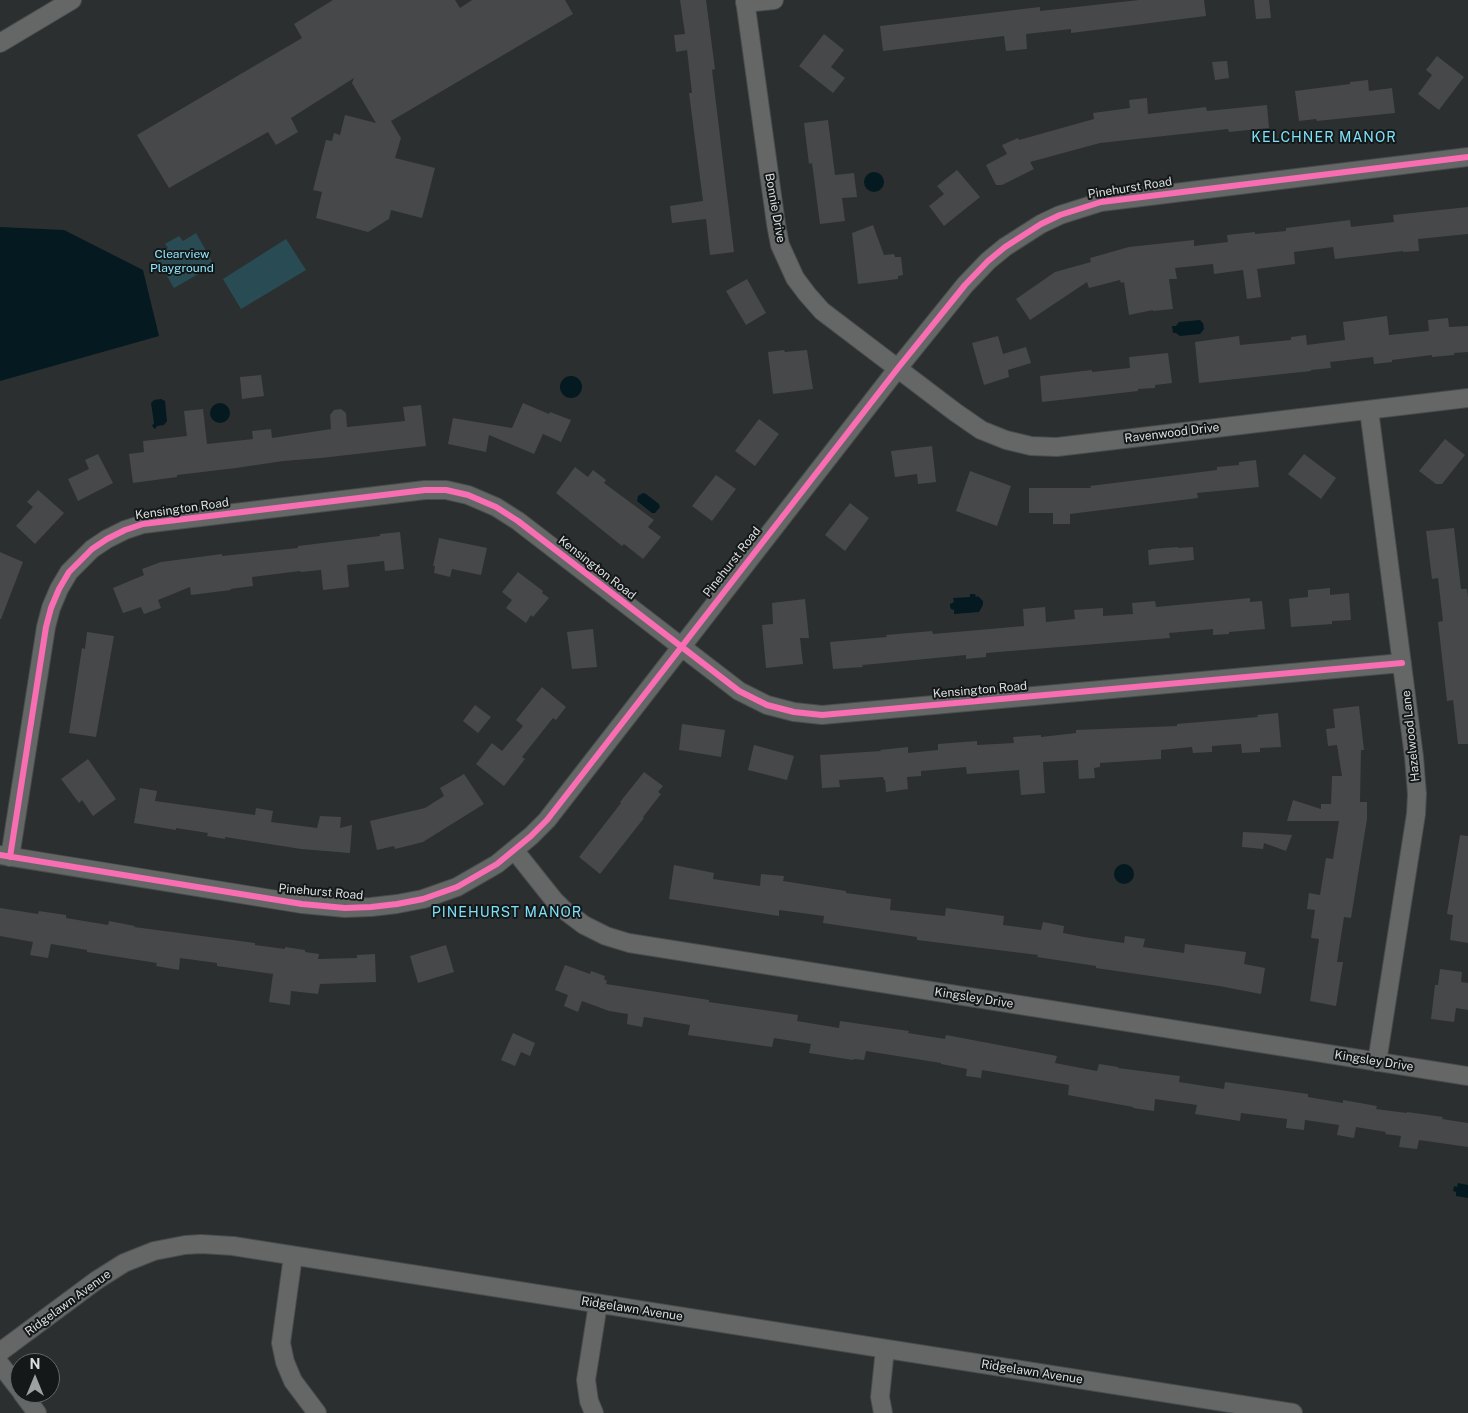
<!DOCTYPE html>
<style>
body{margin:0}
#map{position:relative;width:1468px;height:1413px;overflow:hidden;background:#2c2f30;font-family:"Public Sans",sans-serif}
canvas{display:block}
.north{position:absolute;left:10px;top:1353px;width:50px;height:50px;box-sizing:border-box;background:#151818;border:1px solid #646868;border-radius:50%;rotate:0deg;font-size:14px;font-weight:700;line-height:20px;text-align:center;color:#dbdfe0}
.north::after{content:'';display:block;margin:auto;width:18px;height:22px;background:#9ea1a2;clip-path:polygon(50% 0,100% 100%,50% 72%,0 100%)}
</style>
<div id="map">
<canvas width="1468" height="1413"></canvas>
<div class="north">N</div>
</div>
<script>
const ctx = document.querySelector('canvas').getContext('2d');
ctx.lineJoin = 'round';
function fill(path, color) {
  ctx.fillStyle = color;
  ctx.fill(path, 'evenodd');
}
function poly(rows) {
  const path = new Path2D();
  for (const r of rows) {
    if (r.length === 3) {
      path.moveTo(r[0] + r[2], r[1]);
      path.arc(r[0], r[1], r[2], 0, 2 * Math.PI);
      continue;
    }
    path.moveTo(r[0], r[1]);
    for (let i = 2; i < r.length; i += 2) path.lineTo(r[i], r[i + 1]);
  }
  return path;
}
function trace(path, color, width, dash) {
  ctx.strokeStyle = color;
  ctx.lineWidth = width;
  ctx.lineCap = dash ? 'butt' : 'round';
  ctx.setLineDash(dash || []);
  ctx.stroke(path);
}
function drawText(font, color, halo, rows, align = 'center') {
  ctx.font = font + ' "Public Sans",sans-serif';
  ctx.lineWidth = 4;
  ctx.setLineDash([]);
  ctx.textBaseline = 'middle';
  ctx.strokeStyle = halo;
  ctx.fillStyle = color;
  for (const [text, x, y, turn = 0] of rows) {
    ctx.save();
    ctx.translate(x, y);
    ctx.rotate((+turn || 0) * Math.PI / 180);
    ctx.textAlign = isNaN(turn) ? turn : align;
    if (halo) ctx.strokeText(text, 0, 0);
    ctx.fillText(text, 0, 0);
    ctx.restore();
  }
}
fill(poly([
 [196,233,214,265,174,288,155,256,168,248,165,244,179,236,183,241],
 [286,239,306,270,241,309,223,279]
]), '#294c54');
fill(poly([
 [874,182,10],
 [0,227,64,230,143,270,159,336,0,381],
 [1200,320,1203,323,1204,329,1200,334,1180,336,1176,333,1173,333,1172,326,1176,326,1179,322],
 [571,387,11],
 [161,399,165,401,167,421,164,425,157,426,155,429,152,426,154,423,151,403,154,400],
 [220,413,10],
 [643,493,646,494,659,504,660,507,655,513,652,513,637,501,638,496],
 [970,594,975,594,976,597,978,596,983,601,983,605,979,612,954,614,954,610,951,609,950,607,950,604,954,602,953,598,970,597],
 [1124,874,10],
 [1458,1183,1468,1185,1468,1198,1456,1196,1456,1192,1453,1191,1454,1186,1457,1187]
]), '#041a20');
fill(poly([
 [333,0,455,0,460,8,472,0,565,0,573,14,391,121,401,138,395,158,435,168,422,218,391,210,389,219,368,232,316,218,322,192,313,190,326,140,332,141,334,133,340,135,345,115,376,123,352,83,354,78,291,118,298,132,276,145,268,132,169,188,137,135,302,38,294,24],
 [680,0,706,0,715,69,712,70,734,252,710,255,706,219,672,223,670,206,703,201,689,93,692,93,687,50,676,52,674,35,685,34],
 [1139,0,1204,0,1206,16,1071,33,1071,29,1026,34,1027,49,1006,51,1004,36,883,51,880,26,1040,7,1040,11],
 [1254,0,1269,0,1271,18,1256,19],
 [824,34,844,50,831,67,845,78,833,93,799,66],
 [1437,56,1464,77,1439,110,1418,94,1432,75,1426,70],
 [1227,61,1229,78,1215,80,1212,62],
 [1368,80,1369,91,1392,88,1395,113,1317,121,1316,119,1299,121,1295,91,1350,84,1350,82],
 [1147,98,1148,114,1206,107,1207,111,1267,105,1269,128,1229,132,1228,129,1100,143,1030,162,1034,169,1002,185,996,185,986,165,1007,154,1002,145,1018,138,1019,140,1094,119,1093,113,1130,108,1129,100],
 [828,120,835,175,854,173,857,197,842,198,845,221,820,224,812,163,809,164,804,123],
 [957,170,980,197,944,226,929,206,944,194,937,186],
 [1468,207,1468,234,1418,239,1419,251,1403,252,1403,251,1335,259,1333,247,1294,252,1295,264,1257,269,1261,297,1247,299,1243,270,1214,274,1213,264,1175,268,1177,279,1169,279,1173,309,1153,311,1153,310,1129,315,1124,282,1121,283,1120,280,1089,288,1087,282,1030,320,1016,299,1055,272,1091,262,1090,258,1129,247,1194,240,1194,246,1228,242,1227,235,1255,232,1255,234,1286,231,1286,228,1350,220,1351,227,1394,222,1393,215],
 [873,225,884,255,894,254,895,257,901,257,903,275,898,276,898,279,858,284,852,233],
 [747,279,766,313,746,325,726,291],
 [1387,316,1389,335,1429,331,1428,320,1448,318,1449,327,1468,326,1468,352,1454,353,1454,355,1432,357,1432,355,1392,360,1392,362,1374,364,1373,357,1330,362,1331,368,1311,370,1311,371,1199,383,1195,342,1239,336,1240,345,1291,340,1291,337,1306,335,1307,345,1345,340,1343,322],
 [998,336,1003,354,1026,347,1031,363,1008,370,1009,377,984,385,972,343],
 [784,350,785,352,807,350,813,389,773,394,768,352],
 [1168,353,1172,383,1155,385,1155,388,1138,389,1138,391,1042,402,1040,376,1092,370,1092,372,1130,368,1129,357],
 [261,375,264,396,242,399,240,377],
 [523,403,549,414,550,412,571,420,561,442,543,434,534,454,489,435,486,452,448,444,453,418,512,428],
 [421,405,426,446,321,458,283,461,236,468,177,475,177,477,133,483,129,454,144,452,143,441,187,436,184,411,203,409,207,444,253,439,252,431,271,429,272,438,331,429,330,415,334,410,341,409,346,413,347,427,405,421,403,407],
 [759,419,779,434,755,466,735,451],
 [1445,439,1465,455,1442,484,1436,484,1419,471],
 [932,446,936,482,918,484,917,474,895,477,891,451],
 [98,454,113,483,78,501,68,479,89,469,85,460],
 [1304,454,1336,478,1321,499,1288,474],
 [1256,460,1259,487,1197,493,1198,498,1070,514,1070,524,1053,524,1053,513,1029,513,1029,488,1091,488,1090,486,1217,470,1217,467,1239,465,1239,462],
 [575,467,588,477,593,470,606,480,604,483,654,520,648,527,661,537,643,559,624,544,622,546,556,493],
 [970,471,1011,486,997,526,956,511],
 [716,475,736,489,712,521,692,506],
 [38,490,64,513,35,544,16,526,33,507,27,502],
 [850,503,869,518,845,551,825,535],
 [1454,528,1461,589,1467,589,1468,597,1468,744,1458,744,1453,700,1447,701,1438,622,1443,621,1438,578,1432,579,1426,531],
 [400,532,404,569,385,571,384,561,347,565,349,587,323,590,321,570,301,572,300,571,252,577,253,586,230,589,231,590,191,595,190,587,158,600,161,608,144,614,141,607,123,613,113,588,144,575,142,569,161,562,222,554,222,556,298,548,298,546,380,536,380,534],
 [439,538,487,548,481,575,452,569,450,577,434,573,435,566,433,566],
 [1178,547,1178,548,1193,547,1194,560,1149,565,1148,550,1151,550,1151,549],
 [0,552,23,562,1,619,0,619],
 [518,572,543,591,542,593,549,598,533,617,531,615,526,623,506,608,512,600,502,592],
 [1330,588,1330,595,1349,593,1351,620,1332,621,1332,624,1291,627,1289,599,1308,597,1308,590],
 [1250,598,1250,602,1262,601,1265,629,1229,632,1229,634,1213,635,1213,629,1169,633,1170,638,986,653,986,657,966,659,966,655,874,664,862,665,863,667,833,669,830,642,887,637,886,635,932,631,933,634,1024,626,1023,609,1045,607,1046,622,1075,619,1074,610,1103,608,1103,616,1133,614,1132,603,1155,601,1156,607],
 [805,599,809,638,800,638,803,664,766,668,762,625,773,624,772,603],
 [593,629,597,667,572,669,567,632],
 [87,632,114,636,96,737,69,733,82,648,85,649],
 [542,687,566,707,556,720,553,718,522,757,525,759,504,786,476,764,492,743,502,751,523,726,516,720],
 [475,705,491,717,478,733,463,721],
 [1359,706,1364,750,1361,750,1360,802,1367,802,1367,819,1351,918,1344,917,1337,962,1343,962,1336,1006,1310,1001,1319,939,1311,938,1315,910,1307,909,1309,893,1320,895,1326,858,1333,859,1339,821,1287,821,1293,800,1321,809,1321,804,1331,804,1332,776,1342,776,1337,745,1328,746,1326,729,1335,728,1333,709],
 [1278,713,1281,747,1260,748,1260,752,1242,753,1241,744,1212,746,1212,752,1193,753,1192,747,1161,750,1161,759,1100,763,1100,767,1094,768,1095,778,1079,779,1078,760,1043,762,1045,793,1021,795,1019,770,967,774,966,767,921,771,921,776,907,777,908,789,886,792,885,780,884,780,883,777,839,780,840,787,822,788,820,755,881,751,880,750,908,747,908,753,938,750,938,744,977,741,977,745,1014,743,1013,737,1041,735,1041,737,1076,733,1076,730,1177,726,1177,724,1258,717,1257,715],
 [682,724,725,730,721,757,679,750],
 [754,745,794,756,787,780,748,770],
 [88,759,116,799,93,816,82,800,79,803,61,779],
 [644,772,663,786,658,792,661,794,643,817,644,818,600,874,579,857,621,803,620,802],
 [464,774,484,804,423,842,395,849,394,846,377,850,370,821,425,808,444,796,440,788],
 [140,788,157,791,155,801,255,815,256,808,273,811,271,822,317,828,320,816,341,817,340,828,352,825,350,853,301,849,225,837,225,839,207,836,208,833,176,828,176,830,134,823],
 [1243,832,1264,833,1292,835,1286,851,1264,843,1263,849,1242,847],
 [1460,835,1468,836,1468,943,1450,940,1453,915,1447,914],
 [674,865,714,873,713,879,760,886,761,874,784,876,783,881,846,891,846,893,891,899,890,910,945,916,946,908,1004,916,1003,925,1041,930,1043,922,1064,926,1063,933,1084,937,1124,943,1125,936,1145,939,1143,947,1184,953,1185,944,1246,952,1244,964,1265,968,1261,994,1219,986,1096,968,1096,966,1037,957,1038,955,917,940,917,937,823,923,824,916,779,910,779,916,669,899],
 [0,908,38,914,39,911,66,915,66,918,108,925,109,921,135,926,134,927,255,943,255,945,285,949,285,947,305,950,305,952,319,954,318,959,357,958,357,955,375,954,376,982,320,984,318,994,291,991,290,1005,269,1002,273,974,217,966,217,963,180,958,179,970,156,966,157,963,87,952,87,950,51,944,48,958,30,955,33,942,0,936],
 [446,945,454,972,418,983,410,956],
 [565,965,590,974,591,971,605,976,604,979,607,981,606,984,709,1000,709,1002,798,1015,797,1021,839,1028,840,1021,909,1031,908,1033,945,1039,946,1035,1057,1056,1055,1063,1097,1071,1099,1064,1118,1067,1118,1068,1180,1076,1179,1082,1224,1089,1225,1082,1308,1094,1308,1097,1343,1103,1343,1100,1377,1106,1376,1109,1407,1113,1407,1112,1443,1117,1442,1119,1468,1123,1468,1147,1419,1140,1417,1149,1399,1147,1401,1136,1385,1134,1386,1132,1356,1127,1354,1138,1337,1135,1339,1125,1305,1120,1304,1130,1286,1128,1287,1119,1241,1113,1240,1121,1195,1114,1197,1105,1155,1099,1154,1111,1133,1108,1133,1107,1068,1095,1069,1085,982,1070,981,1078,966,1076,967,1069,941,1064,941,1063,866,1051,864,1060,854,1059,853,1060,809,1053,811,1044,774,1038,772,1047,688,1035,690,1025,644,1017,642,1027,627,1024,628,1014,609,1011,582,1001,578,1012,564,1006,568,995,555,990],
 [1440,969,1462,972,1461,982,1468,983,1468,1010,1456,1008,1454,1022,1431,1019,1435,985,1438,985],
 [513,1033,535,1043,530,1056,521,1052,515,1066,501,1060]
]), '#464849');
const minor = poly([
 [745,0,776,224,780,245,795,278,807,294,822,311,955,412,981,430,1006,440,1031,446,1057,447,1468,398],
 [745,3,774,0],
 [0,43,72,0],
 [1369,410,1414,757,1417,794,1416,814,1377,1062],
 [515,851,554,900,564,910,584,925,606,936,629,943,1468,1076],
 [0,855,302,904,345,908,371,907,397,904,423,899,457,887,497,864,531,836,547,820,898,368,965,285,988,261,1005,247,1041,224,1060,215,1101,202,1468,157],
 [10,857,46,627,51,608,59,589,69,572,92,549,107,539,125,530,143,524,425,490,446,490,468,495,496,507,518,521,739,691,767,705,794,712,822,715,1402,663],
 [293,1256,281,1343,285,1362,293,1381,317,1413],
 [0,1352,97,1280,124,1263,154,1251,185,1245,201,1244,233,1246,1293,1413],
 [0,1364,20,1390],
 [22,1393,37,1413],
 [594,1413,589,1401,586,1380,598,1304],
 [883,1413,880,1397,885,1349]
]);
trace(minor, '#484c4c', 20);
trace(minor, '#656767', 18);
trace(poly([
 [0,855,302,904,345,908,371,907,397,904,423,899,457,887,497,864,531,836,547,820,898,368,965,285,988,261,1005,247,1041,224,1060,215,1101,202,1468,157],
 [10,857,46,627,51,608,59,589,69,572,92,549,107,539,125,530,143,524,425,490,446,490,468,495,496,507,518,521,739,691,767,705,794,712,822,715,1402,663]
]), '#f96db3', 6);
drawText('12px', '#dbdfe0', '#151818', [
 ["Pinehurst Road",1130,188,-9],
 ["Bonnie Drive",775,208,80],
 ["Ravenwood Drive",1172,433,-7],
 ["Kensington Road",182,509,-8],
 ["Pinehurst Road",732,562,-52],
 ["Kensington Road",597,568,38],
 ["Kensington Road",980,690,-5],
 ["Hazelwood Lane",1411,736,-96],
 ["Pinehurst Road",321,892,5],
 ["Kingsley Drive",974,998,9],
 ["Kingsley Drive",1374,1061,9],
 ["Ridgelawn Avenue",68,1303,-36],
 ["Ridgelawn Avenue",632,1309,9],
 ["Ridgelawn Avenue",1032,1372,9]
]);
drawText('12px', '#90e6fc', '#151818', [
 ["Clearview",182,254],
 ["Playground",182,268]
]);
ctx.letterSpacing = '1px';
drawText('14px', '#7de1f9', '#151818', [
 ["KELCHNER MANOR",1324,138],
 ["PINEHURST MANOR",507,913]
]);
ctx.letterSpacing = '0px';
</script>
